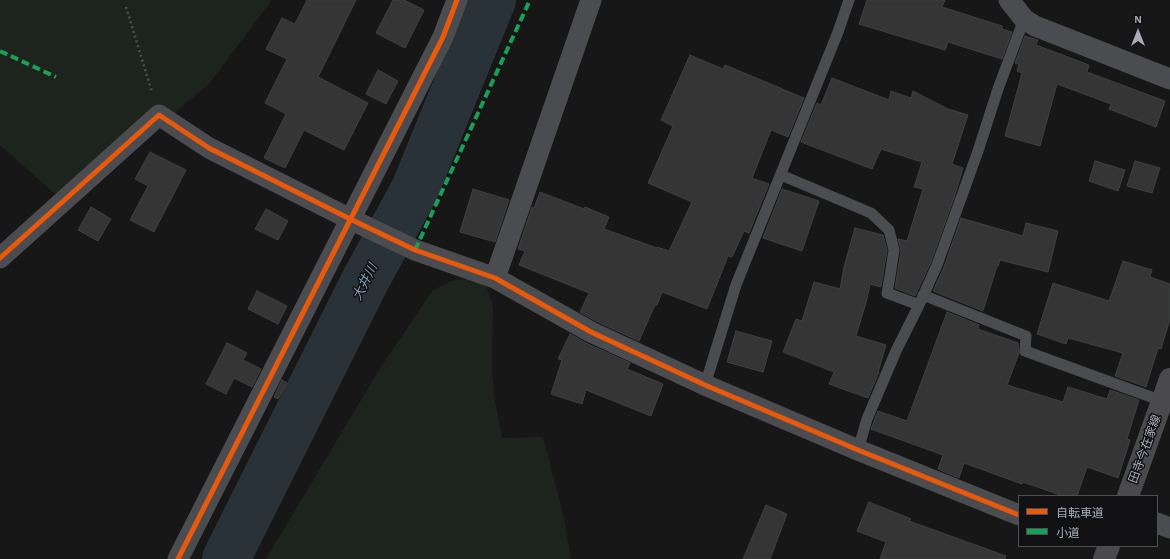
<!DOCTYPE html>
<meta charset="utf-8">
<style>
body{margin:0}
#map{position:relative;width:1170px;height:559px;overflow:hidden;background:#171717;font-family:"Alegreya Sans","Noto Sans JP",sans-serif}
canvas{display:block}
.legend{position:absolute;left:1018px;top:495px;width:140px;height:52px;box-sizing:border-box;background:#111113;border:1px solid #4d4f55;margin:0;padding:5px 7px;list-style:none;font-size:12px;color:#a8adb8}
.legend li{display:flex;align-items:center;gap:8px;height:20px}
.legend b{width:20px;border:1px solid #4d4f55}
.north{position:absolute;left:1118px;top:12px;width:40px;height:40px;-webkit-text-stroke:3px #111113;paint-order:stroke;rotate:0deg;font-size:11px;font-weight:700;line-height:16px;text-align:center;color:#a8adb8}
.north::after{content:'';display:block;margin:auto;width:14px;height:18px;background:#a8adb8;clip-path:polygon(50% 0,100% 100%,50% 72%,0 100%)}
</style>
<div id="map">
<canvas width="1170" height="559"></canvas>
<ul class="legend">
<li><b style="height:5px;background:#e8590c"></b>自転車道</li>
<li><b style="height:5px;background:#1a9f57"></b>小道</li>
</ul>
<div class="north">N</div>
</div>
<script>
const ctx = document.querySelector('canvas').getContext('2d');
ctx.lineJoin = 'round';
function fill(path, color) {
  ctx.fillStyle = color;
  ctx.fill(path, 'evenodd');
}
function poly(rows) {
  const path = new Path2D();
  for (const r of rows) {
    path.moveTo(r[0], r[1]);
    for (let i = 2; i < r.length; i += 2) path.lineTo(r[i], r[i + 1]);
  }
  return path;
}
function trace(path, color, width, dash) {
  ctx.strokeStyle = color;
  ctx.lineWidth = width;
  ctx.lineCap = dash ? 'butt' : 'round';
  ctx.setLineDash(dash || []);
  ctx.stroke(path);
}
function drawText(font, color, halo, rows, align = 'center') {
  ctx.font = font + ' "Alegreya Sans","Noto Sans JP",sans-serif';
  ctx.lineWidth = 3;
  ctx.setLineDash([]);
  ctx.textBaseline = 'middle';
  ctx.strokeStyle = halo;
  ctx.fillStyle = color;
  for (const [text, x, y, turn = 0] of rows) {
    ctx.save();
    ctx.translate(x, y);
    ctx.rotate((+turn || 0) * Math.PI / 180);
    ctx.textAlign = isNaN(turn) ? turn : align;
    if (halo) ctx.strokeText(text, 0, 0);
    ctx.fillText(text, 0, 0);
    ctx.restore();
  }
}
fill(poly([
 [0,0,272,0,209,84,65,203,0,145],
 [469,279,486,284,493,308,492,373,495,401,502,438,543,437,564,517,571,559,266,559,379,370,432,291,451,281]
]), '#1d241e');
trace(poly([
 [226,559,366,279,415,189,492,0]
]), '#2a3239', 48);
const building = poly([
 [307,0,356,0,318,77,368,103,344,150,304,130,285,168,264,158,286,114,265,103,287,59,266,49,282,18,295,24,307,0],
 [393,0,404,0,424,10,405,48,376,33,393,0],
 [867,0,945,0,942,7,1002,26,1002,29,1012,32,1002,59,948,42,945,50,859,24,867,0],
 [1025,36,1038,40,1036,45,1089,65,1087,72,1165,101,1156,127,1109,109,1111,104,1057,84,1040,146,1005,136,1022,73,1017,71,1019,64,1015,63,1025,36],
 [690,55,723,69,725,65,804,98,788,137,771,130,752,178,769,184,749,233,744,231,732,257,728,256,707,309,662,292,657,305,655,305,639,341,596,321,580,312,589,293,519,265,525,251,518,249,532,207,534,208,540,192,584,209,585,207,609,217,604,229,657,248,657,247,669,251,692,202,648,183,673,126,661,120,690,55],
 [378,70,398,81,386,104,366,94,378,70],
 [832,78,889,100,891,91,911,98,913,91,948,109,968,115,952,164,963,168,954,198,931,262,915,296,895,288,901,251,898,239,907,241,923,189,914,187,922,162,881,149,872,169,801,142,817,103,821,105,832,78],
 [150,152,186,170,154,232,130,220,148,186,135,179,150,152],
 [1095,161,1125,170,1118,191,1089,181,1095,161],
 [1135,161,1160,168,1152,193,1127,186,1135,161],
 [473,189,509,200,495,242,460,232,473,189],
 [782,189,819,201,802,251,763,238,782,189],
 [91,207,111,219,98,241,78,230,91,207],
 [266,209,288,221,278,240,255,229,266,209],
 [961,218,1023,236,1026,223,1058,231,1048,272,1000,260,998,266,997,266,983,311,933,291,944,267,961,218],
 [855,228,883,235,887,250,881,287,870,284,867,299,856,336,886,345,878,372,879,372,868,398,829,384,834,372,783,352,796,319,802,321,814,282,840,289,844,267,855,228],
 [1123,261,1152,270,1150,277,1170,284,1170,319,1161,349,1158,348,1146,387,1115,376,1123,353,1068,338,1066,344,1037,334,1053,283,1109,301,1123,261],
 [257,291,287,306,278,324,248,309,257,291],
 [947,312,979,325,978,329,1018,343,1019,353,1007,385,1063,402,1068,387,1107,399,1110,390,1139,400,1127,439,1130,440,1118,478,1087,467,1077,496,1063,496,1023,482,1022,484,964,463,959,478,938,469,943,455,871,429,878,411,907,421,947,312],
 [736,331,772,341,763,372,727,362,736,331],
 [570,334,586,343,630,363,627,369,663,384,651,416,586,390,582,404,551,394,562,360,558,359,570,334],
 [227,343,247,353,243,360,261,369,252,387,234,378,226,394,206,384,227,343],
 [282,380,287,383,278,399,274,397,282,380],
 [869,502,911,519,909,521,1006,556,1005,559,880,559,886,542,857,531,869,502],
 [766,505,787,514,770,559,743,559,766,505]
]);
fill(building, '#353536');
trace(building, '#3f4043', 1);
trace(poly([
 [126,7,152,92]
]), '#4d4e52', 2.5, [2, 3]);
trace(poly([
 [781,175,871,213,889,230,894,250,890,276,887,293,919,305],
 [923,295,1026,336,1025,351,1162,401],
 [705,385,736,285,838,32,849,0],
 [858,450,867,419,896,351,919,305,937,265,978,151,998,89,1024,19]
]), '#4b4c50', 11);
trace(poly([
 [1009,0,1024,19,1035,26,1170,79],
 [0,258,159,115,209,148,350,219,415,250,495,278,591,332,705,385,858,450,1019,515],
 [495,278,591,0],
 [1157,523,1170,528],
 [178,559,443,37,457,0]
]), '#4b4c50', 21);
trace(poly([
 [1128,496,1170,379],
 [1104,559,1109,546]
]), '#4a4a4e', 22);
trace(poly([
 [0,51,56,77],
 [415,250,530,0]
]), '#1a9f57', 4, [8, 4]);
trace(poly([
 [0,258,159,115,209,148,350,219,415,250,495,278,591,332,705,385,858,450,1019,515],
 [178,559,443,37,457,0]
]), '#e8590c', 5);
drawText('12px', '#a8adb8', '#111113', [
 ["田寺今在家線",1145,449,-70]
]);
drawText('italic 13px', '#7f9bb3', '#111113', [
 ["大井川",365,282,-63]
]);
</script>
